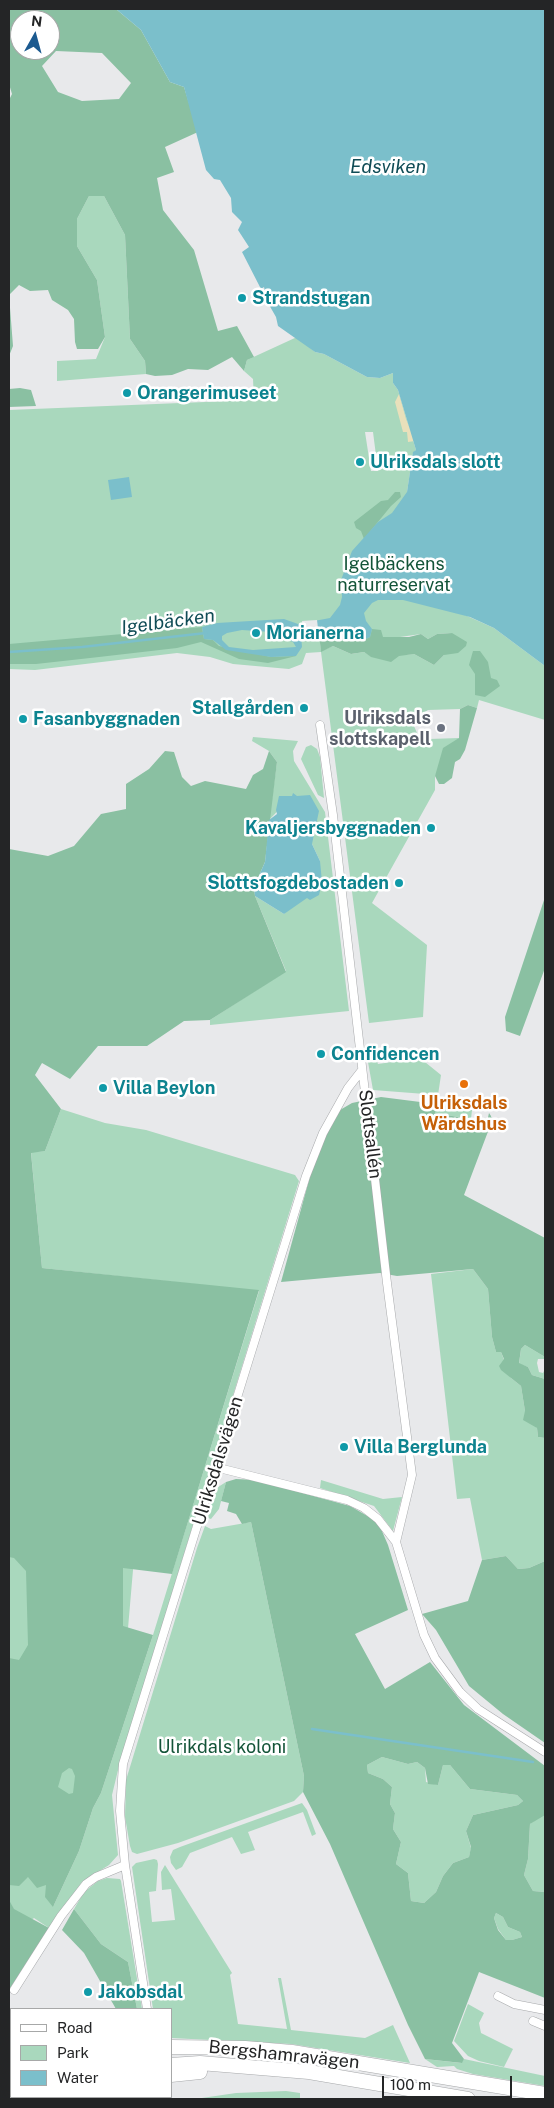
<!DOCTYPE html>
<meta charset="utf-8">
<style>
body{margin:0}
#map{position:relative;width:554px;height:2108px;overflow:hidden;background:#e8e9eb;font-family:"Public Sans",sans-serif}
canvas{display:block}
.frame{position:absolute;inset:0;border:10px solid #242526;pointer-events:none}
.legend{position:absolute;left:10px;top:2008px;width:162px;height:90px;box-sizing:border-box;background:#fff;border:1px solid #a7a8a8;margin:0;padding:6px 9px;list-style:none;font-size:15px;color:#242526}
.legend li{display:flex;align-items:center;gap:10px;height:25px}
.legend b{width:25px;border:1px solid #a7a8a8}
.north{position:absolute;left:10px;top:10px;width:50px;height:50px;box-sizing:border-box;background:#fff;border:1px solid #a7a8a8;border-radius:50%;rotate:7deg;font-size:14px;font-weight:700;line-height:20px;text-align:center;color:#242526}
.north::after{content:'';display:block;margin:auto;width:18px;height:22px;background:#1c5a90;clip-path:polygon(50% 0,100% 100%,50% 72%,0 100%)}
.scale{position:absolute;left:382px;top:2076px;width:130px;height:22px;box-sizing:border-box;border:2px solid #242526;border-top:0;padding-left:6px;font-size:15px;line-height:18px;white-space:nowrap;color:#242526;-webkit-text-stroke:4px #fff;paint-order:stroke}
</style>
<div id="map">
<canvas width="554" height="2108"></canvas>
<div class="frame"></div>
<ul class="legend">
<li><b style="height:6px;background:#fff"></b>Road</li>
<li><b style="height:14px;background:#a9d8bd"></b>Park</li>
<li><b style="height:14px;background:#7bbfcb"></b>Water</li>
</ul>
<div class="north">N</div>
<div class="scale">100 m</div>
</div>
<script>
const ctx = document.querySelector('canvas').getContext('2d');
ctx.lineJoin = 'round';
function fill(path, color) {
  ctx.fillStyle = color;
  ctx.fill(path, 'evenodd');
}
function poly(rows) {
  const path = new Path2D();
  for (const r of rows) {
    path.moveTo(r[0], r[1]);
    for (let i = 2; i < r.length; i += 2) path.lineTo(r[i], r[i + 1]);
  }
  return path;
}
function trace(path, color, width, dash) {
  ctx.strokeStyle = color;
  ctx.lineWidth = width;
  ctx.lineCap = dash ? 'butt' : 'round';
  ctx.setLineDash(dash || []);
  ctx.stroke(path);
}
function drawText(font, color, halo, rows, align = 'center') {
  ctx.font = font + ' "Public Sans",sans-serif';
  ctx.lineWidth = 5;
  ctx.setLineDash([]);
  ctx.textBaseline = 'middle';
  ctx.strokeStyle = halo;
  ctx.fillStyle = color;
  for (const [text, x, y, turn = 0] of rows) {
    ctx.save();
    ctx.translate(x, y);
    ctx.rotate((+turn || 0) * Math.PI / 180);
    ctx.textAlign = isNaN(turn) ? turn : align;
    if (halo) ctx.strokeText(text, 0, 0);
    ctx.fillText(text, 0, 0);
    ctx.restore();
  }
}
fill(poly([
 [89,196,104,196,125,235,130,339,145,361,146,374,57,381,57,361,96,359,105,337,97,280,77,246,77,219],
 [297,337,315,352,324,354,367,377,380,378,393,373,393,383,398,390,416,450,413,453,407,492,465,615,494,628,545,666,545,720,479,700,477,708,468,705,460,709,428,710,417,717,414,726,417,733,425,734,429,739,459,738,435,776,435,790,372,903,427,945,423,1017,369,1023,321,652,306,653,302,664,289,669,233,664,210,657,177,653,35,670,9,669,9,410,254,400,253,379,244,371,247,360],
 [365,432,373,432,378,471,371,471],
 [452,633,444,655,434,665,414,654,372,657,364,652,351,654,333,646,321,651,320,643,365,647,382,634,382,637,400,637,421,634,428,639,437,634],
 [253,737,298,741,293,751,294,761,325,812,349,1011,210,1025,210,1020,286,971,255,896,284,914,320,861,312,844,312,836,317,826,296,796,292,796,269,820,277,762,269,751,252,741],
 [311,745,317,749,320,757,324,798,318,795,301,759,306,747],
 [9,867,25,988,19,1251,123,1362,133,1570,127,1640,53,1907,79,1851,93,1808,101,1793,153,1635,259,1291,42,1268,31,1152,45,1151,61,1109,105,1123,146,1130,295,1175,299,1181,120,1762,112,1795,118,1855,109,1865,82,1882,49,1928,34,1918,9,1937],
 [420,1058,441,1075,438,1095,373,1090,368,1062,376,1059,378,1064],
 [436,1104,472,1110,471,1119,434,1113],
 [473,1269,488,1289,492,1337,496,1352,501,1352,511,1378,521,1386,525,1411,537,1428,538,1437,545,1438,545,1561,529,1568,518,1569,506,1556,482,1560,470,1498,457,1499,431,1274],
 [525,1345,545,1357,545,1359,538,1359,537,1363,539,1372,543,1373,545,1369,545,1379,532,1375,528,1367,519,1364,521,1349],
 [321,1480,383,1499,402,1497,393,1531,374,1506,320,1488],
 [226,1482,219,1509,211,1519,208,1518,215,1489],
 [251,1522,304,1776,303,1792,294,1801,178,1843,137,1854,132,1852,130,1846,125,1817,126,1780,197,1548,205,1526,211,1529],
 [382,1757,408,1764,417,1762,425,1768,426,1782,438,1785,443,1765,450,1765,470,1789,517,1795,523,1801,518,1805,473,1815,466,1831,471,1848,469,1857,453,1863,443,1876,436,1892,424,1903,411,1901,408,1873,396,1864,401,1842,393,1829,395,1813,390,1804,392,1787,383,1779,368,1773,367,1765],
 [302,1803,307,1810,316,1834,312,1836,303,1812,248,1832,255,1850,241,1854,232,1837,190,1853,182,1867,176,1870,171,1863,170,1857,173,1850,180,1847],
 [541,1815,545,1815,545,1892,533,1891,524,1875,528,1859,530,1824],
 [154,1859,157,1860,158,1864,156,1891,149,1892,152,1922,175,1920,171,1889,162,1890,161,1872,165,1865,232,1973,230,1975,238,2024,287,2029,278,1978,281,1978,291,2030,365,2038,393,2025,410,2063,291,2044,171,2038,171,2009,153,2009,132,1867,136,1863],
 [107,1878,120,1879,121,1881,142,2009,137,2009,128,1962,101,1944,74,1909,84,1892,98,1881],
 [496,1913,503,1917,508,1927,520,1932,522,1937,512,1940,506,1940,498,1929,494,1918],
 [468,2004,484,2013,479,2023,481,2033,513,2049,504,2067,479,2061,468,2056,454,2041],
 [425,2059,461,2063,464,2059,545,2076,545,2086,473,2074,457,2069,454,2066,437,2067],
 [286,2091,300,2093,300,2099,195,2099,236,2093]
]), '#a9d8bd');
fill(poly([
 [9,9,116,9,141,30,170,82,184,87,198,132,165,147,174,172,157,178,163,210,194,250,218,331,237,326,254,357,247,360,244,371,232,357,208,370,188,369,172,375,155,376,146,374,145,361,130,339,125,235,104,196,89,196,77,219,77,246,97,280,105,337,98,349,77,349,75,342,74,319,68,310,52,300,48,290,30,291,19,285,9,295,13,346,9,356,9,100,12,94,9,84],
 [20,20,50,20,50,50,20,50],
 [56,51,102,53,131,83,119,99,82,101,58,92,42,66],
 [20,388,31,390,36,406,9,407,9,389],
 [395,492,400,492,401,497,391,506,364,539,361,531,356,528,354,522,381,501,388,500],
 [202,627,204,639,213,640,219,646,271,657,296,656,268,663,239,659,201,642,177,648,99,657,36,664,9,664,9,644],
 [372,629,381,630,383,637,409,637,421,634,428,639,437,634,452,633,467,642,466,646,458,653,444,655,434,665,414,654,399,656,391,662,371,657,364,652,351,654,333,646,321,652,319,634,362,641,370,637],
 [473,651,480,651,488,662,491,678,497,680,500,686,485,697,475,695,475,674,469,665],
 [468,705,477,708,465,750,460,759,455,762,452,778,444,784,439,784,435,776,443,748,459,738,460,709],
 [165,751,174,752,182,777,191,786,205,781,246,789,253,775,263,769,269,751,277,762,265,862,254,887,255,896,286,972,210,1020,184,1021,147,1046,98,1046,70,1079,42,1063,35,1075,61,1109,45,1151,31,1153,42,1268,259,1290,172,1574,123,1568,123,1626,153,1635,101,1793,93,1808,79,1851,53,1907,45,1897,46,1885,37,1888,28,1877,19,1886,9,1885,9,1658,19,1660,28,1645,26,1571,14,1558,9,1557,9,849,48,856,74,846,101,814,126,809,126,784,149,769],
 [69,1768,72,1769,75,1776,73,1793,69,1794,58,1787,62,1773],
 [545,897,545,968,520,1036,506,1031,505,1017],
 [381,1097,436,1104,435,1113,487,1122,489,1113,491,1116,492,1121,464,1195,545,1238,545,1357,525,1345,521,1349,519,1363,528,1367,532,1375,545,1379,545,1438,538,1437,537,1428,523,1420,525,1411,521,1386,501,1370,499,1366,504,1359,501,1352,496,1352,492,1337,488,1289,473,1269,397,1276,380,1273,281,1282,309,1180,325,1134,340,1110,352,1103],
 [236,1479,255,1480,350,1506,378,1522,388,1545,408,1610,355,1634,385,1689,430,1662,464,1705,545,1766,545,1815,530,1824,528,1859,524,1875,533,1891,545,1892,545,1998,479,1972,452,2043,464,2059,462,2063,425,2059,408,2025,330,1844,303,1792,304,1776,251,1522,242,1524,236,1514,227,1511,229,1503,221,1501,226,1482],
 [382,1757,408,1764,417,1762,425,1768,428,1784,438,1785,443,1765,450,1765,470,1789,517,1795,523,1801,518,1805,473,1815,466,1831,471,1847,469,1857,453,1863,443,1876,436,1892,424,1903,411,1901,408,1873,396,1864,401,1842,393,1829,395,1813,390,1804,392,1787,383,1779,368,1773,367,1765],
 [496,1913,503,1917,508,1927,520,1932,522,1937,512,1940,506,1940,498,1930,494,1918],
 [506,1556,518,1569,529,1568,545,1561,545,1743,503,1714,469,1686,436,1630,422,1614,468,1601,482,1560],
 [9,1900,14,1909,49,1928,9,1990],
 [74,1909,101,1944,128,1962,137,2009,116,2009,84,1953,62,1930]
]), '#8ac0a2');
fill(poly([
 [399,394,406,419,415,441,408,442,407,432,403,432,395,402]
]), '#e9e0bb');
fill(poly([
 [116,9,545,9,545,666,494,628,470,617,403,600,378,600,372,603,364,613,366,621,372,629,370,637,362,641,324,634,301,635,302,647,296,656,271,657,226,650,213,640,204,639,202,627,217,623,284,619,298,624,330,618,340,605,342,597,341,580,352,551,378,522,392,513,407,492,413,452,416,450,398,390,393,383,393,373,380,378,367,377,324,354,315,352,278,326,276,317,268,303,264,287,261,289,242,252,249,247,238,230,242,222,232,212,231,198,220,180,214,179,206,170,184,87,170,82,141,30],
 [242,630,271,632,293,642,296,647,253,650,229,647,222,640,222,636,227,633],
 [129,477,132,497,111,500,108,480],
 [293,793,297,796,310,795,319,811,312,844,320,861,322,882,319,895,310,900,307,898,284,914,255,896,254,887,265,862,269,820,277,814,276,810,279,796,292,796]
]), '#7bbfcb');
fill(poly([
 [317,620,319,637,304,637,302,621]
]), '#e8e9eb');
trace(poly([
 [9,652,82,647,206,633],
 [312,1729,533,1762]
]), '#7bbfcb', 2.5);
const street = poly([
 [320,725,333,815,387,1283,412,1475,396,1542],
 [215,1467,347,1500,364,1508,378,1519,396,1542,424,1635,435,1658,460,1692,478,1709,545,1752],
 [14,1990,61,1916,86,1884,96,1877,125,1865],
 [498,1996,514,2004,545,2010],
 [147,2009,125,1865,120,1811,123,1764,306,1176,323,1133,348,1088,362,1070],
 [533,2021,545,2026]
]);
const secondary = poly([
 [9,2074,11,2073]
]);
const highway = poly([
 [171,2047,245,2048,292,2052,545,2094],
 [9,2050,11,2051],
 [171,2065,200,2063,309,2072,468,2099],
 [171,2075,200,2072],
 [9,2092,11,2092],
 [60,2099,69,2097]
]);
trace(street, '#a7a9ab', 9);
trace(secondary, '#a7a9ab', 11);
trace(highway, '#a7a9ab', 15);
trace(street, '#fff', 8);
trace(secondary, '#fff', 10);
trace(highway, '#fff', 14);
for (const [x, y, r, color] of [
 [242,298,5,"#0f9aa8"],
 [127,393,5,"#0f9aa8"],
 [360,462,5,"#0f9aa8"],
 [256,633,5,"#0f9aa8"],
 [304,708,5,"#0f9aa8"],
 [23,719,5,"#0f9aa8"],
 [441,728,5,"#6b7280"],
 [431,828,5,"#0f9aa8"],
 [399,883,5,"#0f9aa8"],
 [321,1054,5,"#0f9aa8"],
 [464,1084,5,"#e8710a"],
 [103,1088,5,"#0f9aa8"],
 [344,1447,5,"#0f9aa8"],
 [88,1992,5,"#0f9aa8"]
]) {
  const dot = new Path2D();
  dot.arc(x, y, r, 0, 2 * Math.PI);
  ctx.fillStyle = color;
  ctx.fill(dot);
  trace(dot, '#fff', 2);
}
drawText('bold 18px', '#0d838f', '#fff', [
 ["Strandstugan",252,298],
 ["Orangerimuseet",137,393],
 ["Ulriksdals slott",370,462],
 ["Morianerna",266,633],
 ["Stallgården",294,708,"right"],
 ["Fasanbyggnaden",33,719],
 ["Kavaljersbyggnaden",421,828,"right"],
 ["Slottsfogdebostaden",389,883,"right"],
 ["Confidencen",331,1054],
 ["Villa Beylon",113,1088],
 ["Villa Berglunda",354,1447],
 ["Jakobsdal",98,1992]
], 'left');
drawText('18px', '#135438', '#fff', [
 ["Igelbäckens",394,564],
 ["naturreservat",394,585],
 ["Ulrikdals koloni",222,1747]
]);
drawText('bold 18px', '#5b616d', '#fff', [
 ["Ulriksdals",431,718],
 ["slottskapell",431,739]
], 'right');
drawText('bold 18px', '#c56008', '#fff', [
 ["Ulriksdals",464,1103],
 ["Wärdshus",464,1124]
]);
drawText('18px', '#242526', '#fff', [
 ["Slottsallén",370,1134,83],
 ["Ulriksdalsvägen",218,1461,-73],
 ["Bergshamravägen",284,2055,6]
]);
drawText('italic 19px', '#104c56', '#fff', [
 ["Edsviken",388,167],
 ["Igelbäcken",168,622,-8]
]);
</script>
